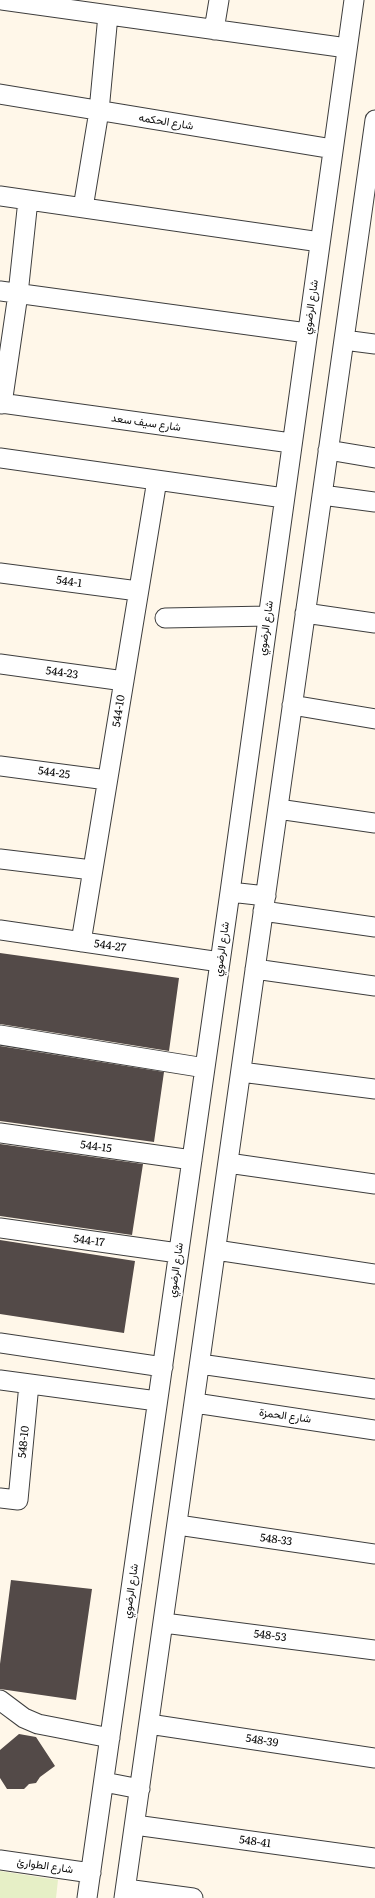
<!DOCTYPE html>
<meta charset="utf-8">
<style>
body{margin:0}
canvas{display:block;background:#fff7e9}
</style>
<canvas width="375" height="1898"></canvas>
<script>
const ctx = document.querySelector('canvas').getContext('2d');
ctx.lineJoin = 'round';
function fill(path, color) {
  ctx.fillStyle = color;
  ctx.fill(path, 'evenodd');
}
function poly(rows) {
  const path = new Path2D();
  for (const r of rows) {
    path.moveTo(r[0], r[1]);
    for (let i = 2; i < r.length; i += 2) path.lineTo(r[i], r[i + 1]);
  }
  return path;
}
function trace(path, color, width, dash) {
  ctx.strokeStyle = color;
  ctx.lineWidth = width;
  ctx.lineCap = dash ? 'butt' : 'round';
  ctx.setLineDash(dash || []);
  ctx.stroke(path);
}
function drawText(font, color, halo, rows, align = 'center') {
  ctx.font = font + ' Literata,Vazirmatn,serif';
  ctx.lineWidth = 4;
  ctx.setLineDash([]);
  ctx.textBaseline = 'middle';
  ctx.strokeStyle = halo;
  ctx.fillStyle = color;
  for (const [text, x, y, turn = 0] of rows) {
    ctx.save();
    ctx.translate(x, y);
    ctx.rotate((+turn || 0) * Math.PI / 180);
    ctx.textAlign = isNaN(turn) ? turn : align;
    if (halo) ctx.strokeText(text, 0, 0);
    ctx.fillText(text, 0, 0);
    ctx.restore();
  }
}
fill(poly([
 [0,1871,58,1880,56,1898,0,1898]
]), '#e6efc6');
fill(poly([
 [0,953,179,978,169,1051,0,1024],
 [0,1046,164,1072,154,1142,0,1121],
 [0,1144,143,1164,132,1235,0,1216],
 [0,1240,135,1261,124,1333,0,1314],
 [11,1580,92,1589,76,1700,0,1689,0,1664],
 [19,1734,36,1737,55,1766,40,1777,36,1783,29,1784,24,1789,7,1789,0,1778,0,1750]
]), '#534a48');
const minor = poly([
 [2,0,347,48],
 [214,30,219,0],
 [0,94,333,149],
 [0,196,320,242],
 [83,208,99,111,108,15],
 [0,291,307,333],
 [344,340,375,344],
 [0,403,291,443],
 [2,404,18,294,28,200],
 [328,450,375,458],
 [0,458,284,498],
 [322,495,375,502],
 [0,573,138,591],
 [305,613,375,623],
 [165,618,268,616],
 [0,664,124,681],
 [292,705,375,719],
 [0,766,107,780],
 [278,809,375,823],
 [0,859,92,870],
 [230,892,266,896],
 [263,911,375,927],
 [0,930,220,962],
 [81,942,157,480],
 [255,969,375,986],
 [0,1035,205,1068],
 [241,1072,375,1089],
 [0,1133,192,1160],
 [228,1163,375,1184],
 [0,1228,178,1253],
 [216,1250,375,1274],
 [0,1343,163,1367],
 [200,1364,375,1389],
 [0,1380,157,1401],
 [195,1403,375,1430],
 [0,1498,18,1500,29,1384],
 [178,1525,375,1554],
 [164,1623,375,1650],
 [0,1700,24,1718,38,1724,110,1738],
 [149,1724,375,1758],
 [104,1782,140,1789],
 [135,1825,375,1858],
 [0,1860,91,1873],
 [126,1889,193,1898],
 [87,1898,230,892,354,0],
 [124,1898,375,120]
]);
trace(minor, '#3e3e3e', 21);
trace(minor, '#fff', 19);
drawText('11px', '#0b0b0b', '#fff', [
 ["شارع الحكمه",166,122,9],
 ["شارع الرضوي",311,307,-82],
 ["شارع سيف سعد",146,423,8],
 ["544-1",69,582,8],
 ["شارع الرضوي",266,628,-82],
 ["544-23",62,673,8],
 ["544-10",119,711,-81],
 ["544-25",54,773,8],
 ["544-27",110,946,8],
 ["شارع الرضوي",222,949,-82],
 ["544-15",96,1147,8],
 ["544-17",89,1241,8],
 ["شارع الرضوي",176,1270,-82],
 ["شارع الحمزة",285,1416,8],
 ["548-10",24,1442,-84],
 ["548-33",276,1540,8],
 ["شارع الرضوي",131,1591,-82],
 ["548-53",270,1636,7],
 ["548-39",262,1741,9],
 ["548-41",255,1842,8],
 ["شارع الطوارئ",45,1866,8]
]);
</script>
